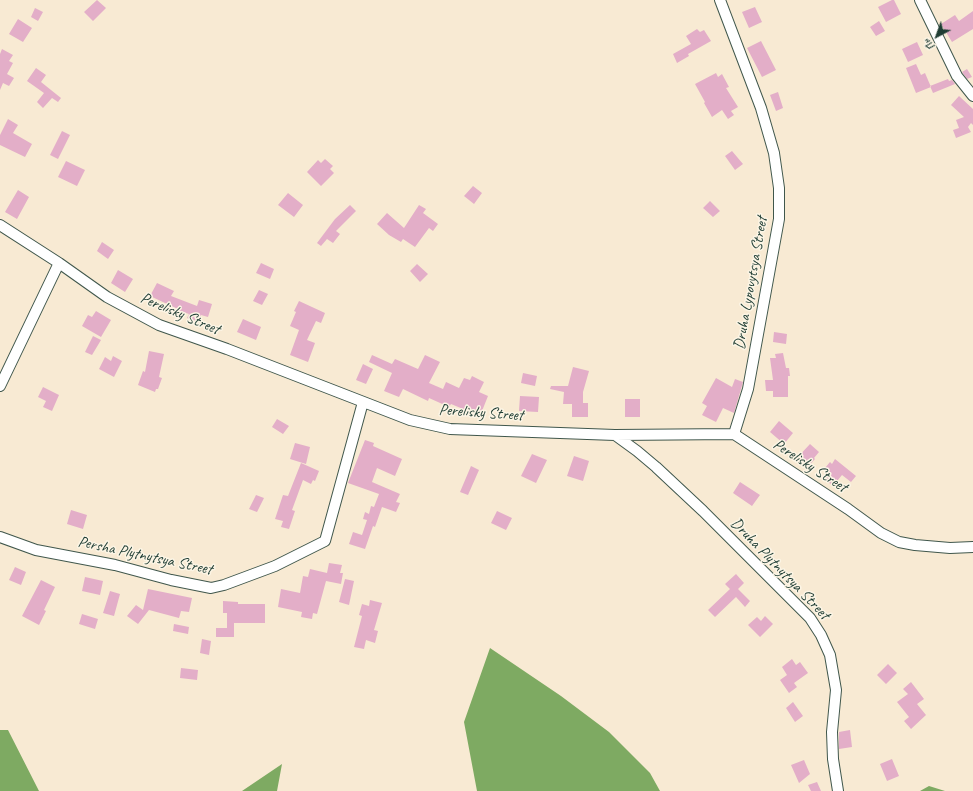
<!DOCTYPE html>
<meta charset="utf-8">
<style>
body{margin:0}
#map{position:relative;width:973px;height:791px;overflow:hidden;background:#f8ead3;font-family:Caveat,sans-serif}
canvas{display:block}
.north{position:absolute;left:917px;top:16px;width:40px;height:40px;-webkit-text-stroke:3px #fcf5e5;paint-order:stroke;rotate:221deg;font-size:11px;font-weight:700;line-height:16px;text-align:center;color:#1f3d34}
.north::after{content:'';display:block;margin:auto;width:14px;height:18px;background:#1f3d34;clip-path:polygon(50% 0,100% 100%,50% 72%,0 100%)}
</style>
<div id="map">
<canvas width="973" height="791"></canvas>
<div class="north">Пн</div>
</div>
<script>
const ctx = document.querySelector('canvas').getContext('2d');
ctx.lineJoin = 'round';
function fill(path, color) {
  ctx.fillStyle = color;
  ctx.fill(path, 'evenodd');
}
function poly(rows) {
  const path = new Path2D();
  for (const r of rows) {
    path.moveTo(r[0], r[1]);
    for (let i = 2; i < r.length; i += 2) path.lineTo(r[i], r[i + 1]);
  }
  return path;
}
function trace(path, color, width, dash) {
  ctx.strokeStyle = color;
  ctx.lineWidth = width;
  ctx.lineCap = dash ? 'butt' : 'round';
  ctx.setLineDash(dash || []);
  ctx.stroke(path);
}
function drawText(font, color, halo, rows, align = 'center') {
  ctx.font = font + ' Caveat,sans-serif';
  ctx.lineWidth = 3;
  ctx.setLineDash([]);
  ctx.textBaseline = 'middle';
  ctx.strokeStyle = halo;
  ctx.fillStyle = color;
  for (const [text, x, y, turn = 0] of rows) {
    ctx.save();
    ctx.translate(x, y);
    ctx.rotate((+turn || 0) * Math.PI / 180);
    ctx.textAlign = isNaN(turn) ? turn : align;
    if (halo) ctx.strokeText(text, 0, 0);
    ctx.fillText(text, 0, 0);
    ctx.restore();
  }
}
fill(poly([
 [490,648,561,696,609,732,650,773,660,791,477,791,464,722],
 [0,730,8,730,39,791,0,791],
 [282,764,277,791,242,791],
 [929,786,945,791,920,791]
]), '#7eaa62');
fill(poly([
 [97,0,106,8,93,21,84,12],
 [892,0,894,0,901,14,886,22,878,7],
 [755,7,762,22,749,28,742,12],
 [35,8,43,12,38,21,31,17],
 [973,11,973,29,952,42,941,24,955,15,959,21],
 [18,19,32,28,23,42,9,34],
 [879,21,885,31,876,36,870,27],
 [697,29,700,32,704,30,711,41,688,54,689,56,677,63,673,54,691,44,686,36],
 [761,41,776,70,762,77,747,48],
 [917,42,923,55,908,62,902,49],
 [2,49,13,55,9,61,13,63,7,74,14,78,9,86,3,83,0,90,0,54],
 [916,64,921,75,925,73,931,87,916,93,906,68],
 [36,68,46,75,41,82,61,98,58,102,52,98,43,108,37,102,44,93,27,81],
 [967,69,972,77,967,79,962,72],
 [716,73,718,77,722,74,729,87,726,88,738,107,731,111,734,115,728,119,722,110,712,117,704,103,705,102,695,84],
 [948,79,949,81,952,80,955,84,933,93,930,86],
 [778,92,783,108,776,111,770,95],
 [959,96,973,109,973,125,971,123,968,127,971,132,956,138,953,130,959,128,956,120,964,117,951,105],
 [8,119,18,125,13,133,32,144,25,157,0,145,0,135],
 [62,131,70,135,58,159,50,155],
 [732,151,743,164,735,170,725,156],
 [325,159,333,166,330,169,334,173,321,186,307,172,318,160,321,163],
 [66,161,85,170,77,186,58,177],
 [473,186,482,193,474,204,464,196],
 [18,190,29,197,17,219,5,212],
 [288,193,303,205,294,217,278,205],
 [710,201,720,211,713,217,703,208],
 [350,205,356,211,336,231,340,234,333,243,327,239,321,246,317,243,335,219],
 [419,205,426,209,423,213,438,224,433,231,429,228,415,247,403,239,401,242,389,235,377,224,387,213,404,228],
 [102,242,114,250,108,259,97,251],
 [261,263,274,269,270,279,256,273],
 [417,264,428,274,420,282,410,271],
 [118,270,133,279,125,292,111,283],
 [157,283,174,291,171,296,197,306,199,300,212,304,208,317,201,315,199,322,187,318,189,314,177,310,178,309,150,296],
 [259,290,268,294,262,305,253,301],
 [299,301,325,313,321,323,316,321,307,340,315,343,308,362,290,355,299,330,290,326,296,312,294,311],
 [96,311,111,320,101,337,82,326,88,315,92,317],
 [243,319,261,327,256,340,237,332],
 [774,332,787,334,786,344,773,342],
 [93,336,101,340,92,355,85,352],
 [149,351,164,354,159,377,162,378,158,389,156,389,155,392,138,385,143,371,145,372],
 [783,353,786,368,789,368,790,376,788,376,788,397,773,397,773,391,766,391,765,380,773,380,770,358,776,358,775,354],
 [372,355,392,364,395,359,418,369,425,355,440,362,429,383,443,389,446,382,459,388,464,378,470,380,472,376,484,382,479,392,488,396,480,416,451,404,449,407,429,398,428,401,403,389,399,397,384,391,392,373,369,362],
 [113,356,122,361,114,377,99,369,105,357,111,361],
 [363,364,373,369,366,384,356,380],
 [573,367,589,371,583,392,583,403,588,403,588,417,572,417,572,404,563,404,564,392,550,389,551,386,568,386],
 [523,373,537,376,535,386,521,383],
 [716,378,732,387,735,379,743,382,734,413,723,408,716,422,702,415,707,406,702,403],
 [43,387,59,395,52,411,43,407,46,401,38,397],
 [520,396,539,397,538,412,519,411],
 [625,399,640,399,640,417,625,417],
 [277,419,289,426,283,434,272,427],
 [779,421,793,433,784,444,770,432],
 [365,440,374,443,373,446,402,459,395,476,377,468,372,482,400,494,396,502,400,503,396,512,382,507,375,527,373,526,365,549,349,544,353,532,362,535,367,520,363,519,365,512,369,514,371,506,374,507,379,494,348,483],
 [295,443,310,447,306,464,290,459],
 [810,444,819,452,814,458,815,459,807,468,796,459],
 [532,454,547,460,536,483,521,476],
 [574,456,589,461,583,481,567,476],
 [835,459,856,476,851,482,842,475,833,486,823,478,828,471,825,468,830,462,832,464],
 [301,463,319,471,315,481,313,480,311,484,303,480,292,510,295,511,289,529,281,527,283,521,275,519,283,495,288,496],
 [471,466,479,470,468,495,460,492],
 [740,482,760,495,752,506,733,493],
 [256,495,264,498,257,512,249,509],
 [71,510,87,515,83,529,67,524],
 [497,511,512,518,506,530,491,523],
 [329,563,342,565,340,573,343,573,341,584,326,581,317,614,313,613,312,619,301,617,302,612,278,607,281,589,300,593,303,576,308,577,310,569,327,573],
 [15,567,26,572,21,585,9,580],
 [736,574,744,583,738,589,750,601,745,607,736,597,715,617,708,610,730,589,725,584],
 [85,577,103,581,100,595,82,591],
 [345,579,354,581,349,605,339,602],
 [41,580,55,587,44,610,46,611,39,625,22,616],
 [148,589,192,598,189,612,181,611,179,618,149,610,138,624,127,616,136,605,143,610],
 [110,591,120,594,114,616,103,613],
 [370,600,382,603,374,630,378,631,375,643,366,640,364,649,354,647,362,616,359,615,362,604,369,606],
 [223,601,238,602,238,604,265,604,265,623,234,623,234,637,216,637,216,628,227,628,227,613,223,613],
 [82,614,98,619,95,629,79,624],
 [765,616,773,624,760,637,748,625,757,617,761,621],
 [174,624,189,627,188,634,173,631],
 [202,639,211,641,209,655,200,653],
 [792,659,796,665,800,662,808,673,794,683,797,687,789,693,780,680,787,675,782,667],
 [888,664,897,673,886,684,877,675],
 [181,668,198,670,197,680,180,678],
 [911,682,924,699,917,704,926,715,911,729,904,721,909,717,897,702,908,694,903,689],
 [793,702,803,716,795,722,786,708],
 [850,730,852,747,839,749,839,732],
 [892,759,899,776,887,781,880,764],
 [804,760,810,774,799,783,791,765],
 [817,782,821,791,811,791,808,785]
]), '#e3aec8');
const street = poly([
 [720,0,761,108,774,153,779,188,779,219,748,389,734,434],
 [920,0,957,76,973,96],
 [0,225,59,263,107,297,159,325,227,349,410,420,450,429,615,435,734,434,848,509,881,533,899,542,915,545,950,548,973,547],
 [0,386,59,263],
 [615,435,637,451,656,467,703,511,810,618,821,635,830,655,836,690,832,732,833,759,838,791],
 [0,537,36,550,115,565,171,580,211,588,224,585,275,566,325,541,363,402]
]);
trace(street, '#40574c', 12);
trace(street, '#fff', 10);
drawText('16px', '#1f3d34', '#fcf5e5', [
 ["Druha Lypovytsya Street",751,283,-80],
 ["Perelisky Street",180,314,23],
 ["Perelisky Street",481,413,4],
 ["Perelisky Street",810,466,33],
 ["Persha Plytnytsya Street",145,556,12],
 ["Druha Plytnytsya Street",780,569,46]
]);
</script>
